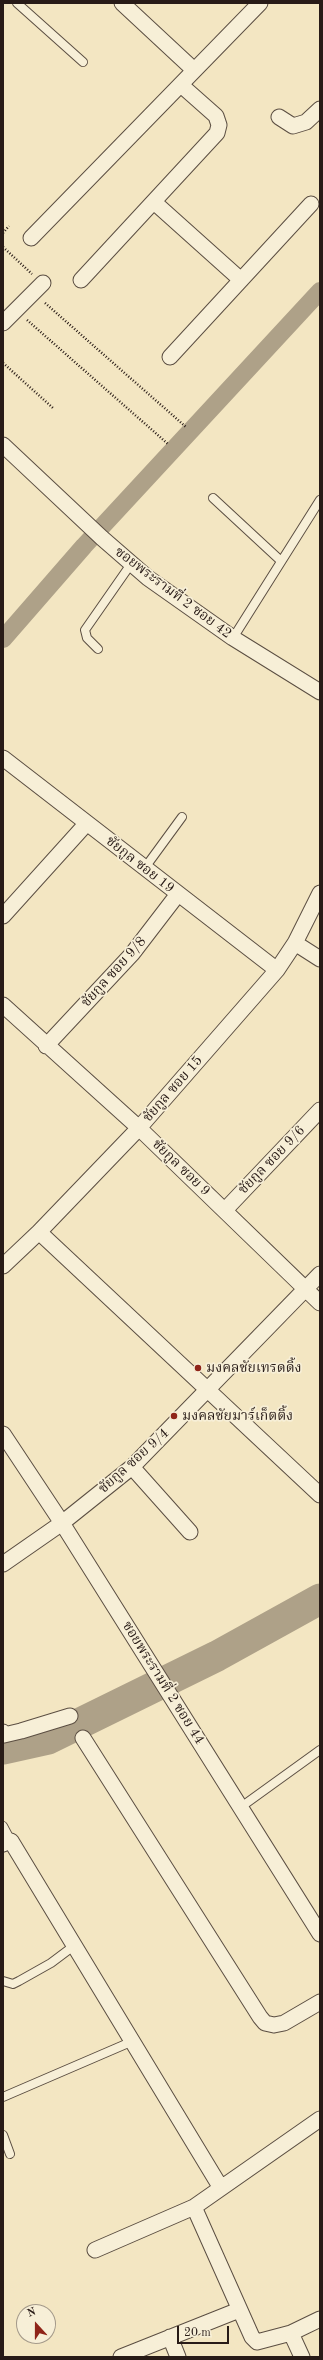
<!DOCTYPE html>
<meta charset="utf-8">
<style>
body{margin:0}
#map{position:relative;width:323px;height:2360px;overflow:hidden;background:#f3e6c2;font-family:"Old Standard TT",serif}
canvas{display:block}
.frame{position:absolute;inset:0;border:4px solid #281b17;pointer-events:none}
.north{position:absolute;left:16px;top:2304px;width:40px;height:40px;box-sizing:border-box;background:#f7efd7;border:1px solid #a49a8a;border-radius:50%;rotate:339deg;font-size:11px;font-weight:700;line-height:16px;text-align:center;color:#281b17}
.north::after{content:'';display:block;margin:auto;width:14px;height:18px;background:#8f2418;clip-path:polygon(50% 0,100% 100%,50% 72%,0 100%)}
.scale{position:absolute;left:177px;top:2326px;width:52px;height:18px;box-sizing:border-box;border:2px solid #281b17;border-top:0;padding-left:5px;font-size:12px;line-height:14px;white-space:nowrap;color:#281b17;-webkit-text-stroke:3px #f7efd7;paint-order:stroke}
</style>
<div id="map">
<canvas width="323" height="2360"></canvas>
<div class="frame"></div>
<div class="north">N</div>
<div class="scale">20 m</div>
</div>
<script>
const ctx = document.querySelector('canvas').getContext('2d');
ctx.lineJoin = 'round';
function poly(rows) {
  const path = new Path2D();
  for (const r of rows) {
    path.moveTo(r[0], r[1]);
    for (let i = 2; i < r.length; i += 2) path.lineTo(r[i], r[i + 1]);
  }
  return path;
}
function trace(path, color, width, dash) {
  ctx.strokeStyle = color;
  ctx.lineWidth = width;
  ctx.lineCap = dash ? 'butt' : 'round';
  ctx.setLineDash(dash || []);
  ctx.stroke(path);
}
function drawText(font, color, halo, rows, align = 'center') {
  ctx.font = font + ' "Old Standard TT","Noto Serif Thai",serif';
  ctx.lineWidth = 3.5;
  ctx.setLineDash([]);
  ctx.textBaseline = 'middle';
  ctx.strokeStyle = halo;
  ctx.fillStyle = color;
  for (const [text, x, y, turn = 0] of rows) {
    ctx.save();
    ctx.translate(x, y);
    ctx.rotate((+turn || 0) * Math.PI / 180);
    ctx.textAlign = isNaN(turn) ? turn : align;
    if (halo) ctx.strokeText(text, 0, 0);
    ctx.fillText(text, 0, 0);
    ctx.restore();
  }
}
trace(poly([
 [3,639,84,546,320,291]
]), '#aea188', 18);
trace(poly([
 [3,1749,48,1739,217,1656,320,1599]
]), '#aea188', 31);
const service = poly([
 [17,3,83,62],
 [213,498,281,561],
 [233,638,320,500],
 [98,649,87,638,85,630,131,564],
 [144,869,182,817],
 [241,1807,320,1750],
 [3,1826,11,1841],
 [3,1981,13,1984,19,1981,51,1963,75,1945],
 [3,2097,133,2041],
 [3,2135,10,2154]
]);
const minor = poly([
 [122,3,194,70],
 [279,117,293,126,306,122,320,109],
 [154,202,241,280],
 [31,238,260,3],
 [81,280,217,133,219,125,216,116,181,85],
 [3,323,43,283],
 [170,357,311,204],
 [3,445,102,538,148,578,233,638,320,692],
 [3,758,277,970],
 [3,916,87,823],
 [295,943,320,959],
 [3,1005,139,1128,320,1303],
 [46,1046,132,954,178,894],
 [225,1210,320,1110],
 [39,1232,320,1495],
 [3,1266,39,1232,139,1128,277,970,295,943,320,893],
 [3,1434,62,1523,320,1934],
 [132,1467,190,1532],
 [3,1564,62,1523,132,1467,320,1274],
 [3,1732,4,1735,21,1731,70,1716],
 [83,1738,260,2017,265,2023,274,2025,284,2023,320,2002],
 [3,1844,11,1841,221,2188],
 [194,2207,252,2337,257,2342,291,2333,320,2319],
 [95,2250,194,2207,320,2119],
 [291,2333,302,2357],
 [170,2337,178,2357],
 [121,2357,239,2310]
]);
trace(service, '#5b4e42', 10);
trace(minor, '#5b4e42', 17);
trace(poly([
 [3,233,9,226],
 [3,247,32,274],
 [45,303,186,427],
 [27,320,168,444],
 [3,363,53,408]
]), '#281b17', 2.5, [1, 2]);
trace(service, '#f7efd7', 8);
trace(minor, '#f7efd7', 15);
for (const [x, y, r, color] of [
 [198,1368,4,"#8f2418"],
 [174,1416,4,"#8f2418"]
]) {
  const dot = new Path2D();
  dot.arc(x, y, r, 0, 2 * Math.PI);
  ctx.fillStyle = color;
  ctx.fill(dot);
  trace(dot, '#f7efd7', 1.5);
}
drawText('14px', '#281b17', '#f7efd7', [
 ["ซอยพระรามที่ 2 ซอย 42",173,593,37],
 ["ชัยกูล ซอย 19",140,865,38],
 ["ชัยกูล ซอย 9/8",114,972,-48],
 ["ชัยกูล ซอย 15",173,1089,-49],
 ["ชัยกูล ซอย 9/6",272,1160,-46],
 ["ชัยกูล ซอย 9",181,1168,44],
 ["ชัยกูล ซอย 9/4",134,1461,-42],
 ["ซอยพระรามที่ 2 ซอย 44",163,1683,58]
]);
drawText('14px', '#281b17', '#f7efd7', [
 ["มงคลชัยเทรดดิ้ง",206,1368],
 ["มงคลชัยมาร์เก็ตติ้ง",182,1416]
], 'left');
</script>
